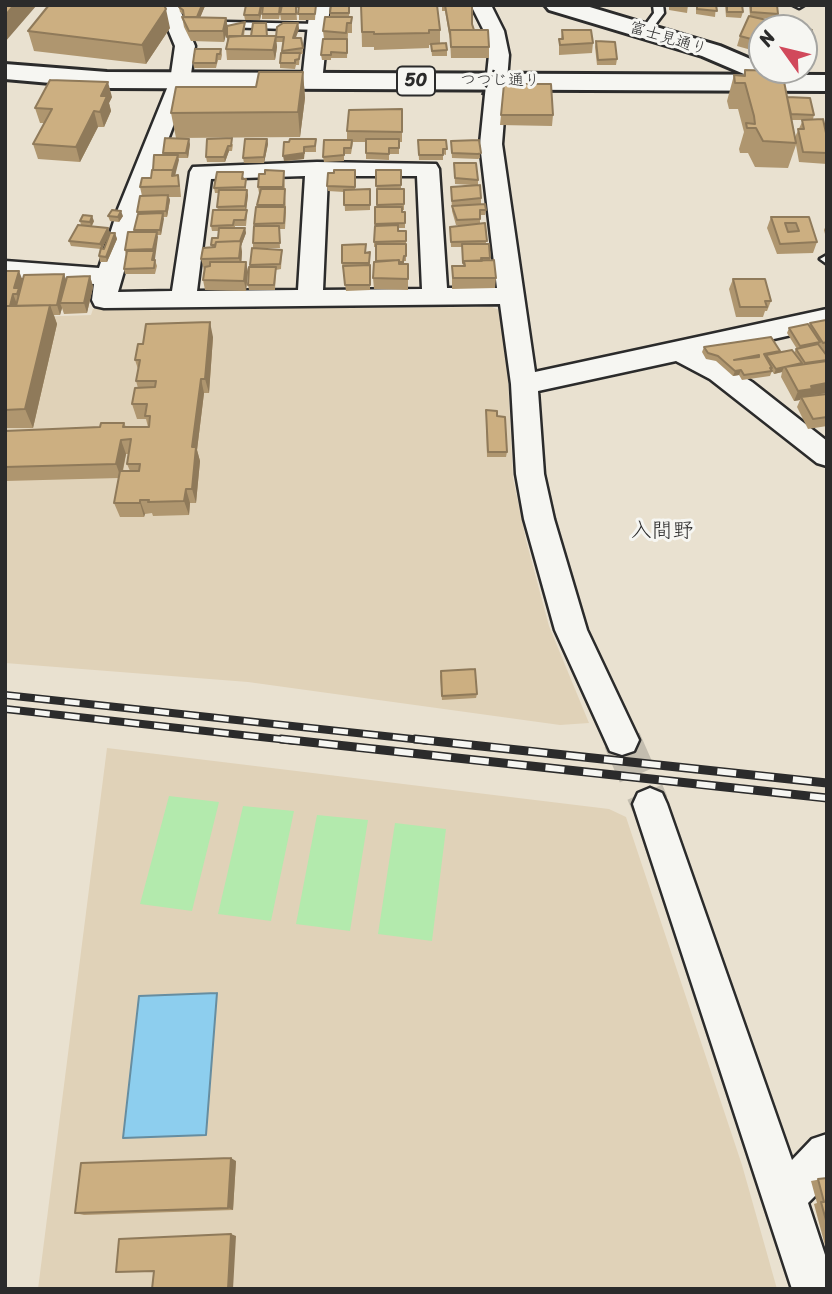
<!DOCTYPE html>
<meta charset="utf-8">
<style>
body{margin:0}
#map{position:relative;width:832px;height:1294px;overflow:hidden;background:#e9e1d0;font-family:Sriracha,sans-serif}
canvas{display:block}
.frame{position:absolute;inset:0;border:7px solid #2b2b2b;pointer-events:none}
.north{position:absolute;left:748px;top:14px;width:70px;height:70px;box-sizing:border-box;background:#f6f6f2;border:2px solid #a5a5a2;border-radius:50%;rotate:304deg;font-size:19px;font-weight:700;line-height:28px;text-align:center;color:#2b2b2b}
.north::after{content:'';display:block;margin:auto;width:24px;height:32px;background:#d1495b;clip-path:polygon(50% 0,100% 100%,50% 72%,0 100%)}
</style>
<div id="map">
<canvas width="832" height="1294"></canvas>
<div class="frame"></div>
<div class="north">N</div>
</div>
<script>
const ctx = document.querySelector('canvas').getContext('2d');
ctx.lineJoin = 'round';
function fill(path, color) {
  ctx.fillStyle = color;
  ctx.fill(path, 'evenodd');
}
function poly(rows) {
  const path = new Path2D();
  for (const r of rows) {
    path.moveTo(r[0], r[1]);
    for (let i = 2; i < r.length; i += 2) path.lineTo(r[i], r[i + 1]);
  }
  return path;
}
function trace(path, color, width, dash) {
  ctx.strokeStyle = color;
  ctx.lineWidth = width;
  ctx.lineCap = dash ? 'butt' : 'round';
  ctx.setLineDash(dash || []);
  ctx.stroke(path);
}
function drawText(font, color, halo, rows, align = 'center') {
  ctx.font = font + ' Sriracha,"Klee One",sans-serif';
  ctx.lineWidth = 6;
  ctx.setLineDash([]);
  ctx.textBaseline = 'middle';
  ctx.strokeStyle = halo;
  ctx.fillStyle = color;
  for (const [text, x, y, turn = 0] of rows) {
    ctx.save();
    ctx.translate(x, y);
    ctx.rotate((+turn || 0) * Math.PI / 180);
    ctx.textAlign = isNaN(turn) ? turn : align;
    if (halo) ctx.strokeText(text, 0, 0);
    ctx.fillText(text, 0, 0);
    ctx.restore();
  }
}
fill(poly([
 [492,307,499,310,508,381,513,478,526,540,549,626,589,723,560,725,248,682,5,663,5,318,91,315,93,309],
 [107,748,609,809,626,817,742,1165,777,1289,38,1289]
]), '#e0d2b8');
fill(poly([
 [169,796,219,802,192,911,140,904],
 [243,806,294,811,271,921,218,914],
 [317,815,368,820,350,931,296,924],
 [395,823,446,829,432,941,378,934]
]), '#b3eaad');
const water = poly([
 [217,993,206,1135,123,1138,139,996,217,993]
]);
fill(water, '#8dceee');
trace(water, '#668da0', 2);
trace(poly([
 [622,740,650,804]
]), '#c3bdaf', 38, [38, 19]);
const service = poly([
 [653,5,663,5,664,13,648,34,642,34,640,32,654,13,653,5],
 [793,5,804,5,799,8,793,5],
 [226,22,318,24,323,27,318,30,223,27,223,23,226,22],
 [827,255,827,264,820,259,827,255]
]);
const minor = poly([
 [158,5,178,5,195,46,190,81,142,209,118,292,172,291,190,172,193,167,317,162,436,164,439,169,447,288,497,288,480,144,489,55,484,31,471,5,491,5,504,31,509,55,502,144,535,372,827,309,827,327,707,354,752,382,827,441,827,466,817,463,710,379,676,361,538,391,544,474,554,519,587,630,639,740,634,751,622,755,610,751,555,630,524,519,516,474,511,384,500,304,104,308,95,306,92,300,94,284,5,277,5,261,99,268,118,209,170,81,175,46,158,5],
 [305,176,298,290,197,291,211,179,305,176],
 [328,176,417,176,422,289,323,290,328,176],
 [310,5,330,5,322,82,319,86,312,88,305,86,302,82,310,5],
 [650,788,662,793,667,804,792,1160,812,1139,827,1134,827,1184,808,1203,827,1261,827,1289,792,1289,633,804,638,793,650,788]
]);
const tertiary = poly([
 [545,5,583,5,720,46,762,64,762,70,773,70,788,82,784,87,775,90,766,87,744,74,702,56,549,10,545,5]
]);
const primary = poly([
 [5,64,107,72,827,75,827,91,107,88,5,79,5,64]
]);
trace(service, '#2b2b2b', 5);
trace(minor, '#2b2b2b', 5);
trace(tertiary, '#2b2b2b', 6);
trace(primary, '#2b2b2b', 6);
fill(service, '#f6f6f2');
fill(minor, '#f6f6f2');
fill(tertiary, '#f6f6f2');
fill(primary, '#f6f6f2');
const railFar1 = poly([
 [5,695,431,741],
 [5,709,297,741]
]);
const rail = poly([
 [281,739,827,798],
 [415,739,827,783]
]);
trace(railFar1, '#2b2b2b', 8);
trace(rail, '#2b2b2b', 9);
trace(railFar1, '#f6f6f2', 5, [15]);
trace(rail, '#f6f6f2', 6, [19]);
trace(poly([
 [482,95,494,70]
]), '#2b2b2b', 2.5, [5, 3.5]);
fill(poly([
 [246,5,281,9,279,19,262,19,262,8,260,20,245,20,244,15],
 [282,5,316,5,315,20,299,20,299,8,296,8,297,20,281,20,280,14],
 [350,5,349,17,352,17,352,33,348,33,347,58,331,58,331,60,322,60,321,55,324,39,323,31,330,17,330,13],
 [361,5,440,30,440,44,447,50,447,56,432,56,431,45,429,45,429,48,374,50,374,47,362,47],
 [442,5,467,5,474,30,489,47,489,58,451,58,450,39,445,11,442,11],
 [669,5,688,5,687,13,669,10],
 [696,5,716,5,715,17,696,14],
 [725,5,742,5,743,12,741,18,726,17],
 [749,5,777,5,778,14,776,19,759,18,762,28,762,53,737,46,740,36,750,16],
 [205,6,200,17,226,18,227,27,245,28,244,36,276,36,298,23,299,29,295,38,301,38,303,54,300,54,299,65,296,65,295,69,280,68,280,63,283,42,276,42,277,47,275,60,227,60,226,49,227,42,227,29,224,42,191,41,184,27,182,17,184,17,184,15,180,12,179,7],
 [170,28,146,64,34,51,28,31],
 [562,30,593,43,592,53,559,55,559,39,561,39],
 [596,41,617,59,616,65,597,65,595,47],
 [221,49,222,55,221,60,218,60,216,68,194,68,193,63],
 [745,70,814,115,813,119,827,133,827,164,799,162,796,145,788,168,755,167,748,153,740,153,739,149,744,132,738,109,729,109,727,101,734,75,743,76],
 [792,120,803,120,795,137],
 [303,72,305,98,300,137,176,138,171,113],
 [504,84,553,115,552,126,500,125],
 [112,97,109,103,111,111,104,127,98,127,80,162,38,159,33,144,44,123,40,123,35,108],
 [402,109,402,142,399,142,399,154,389,154,389,160,366,159,366,142,353,142,351,154,344,154,344,161,324,162,323,157,347,140,347,131],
 [267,139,268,144,264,163,244,163,243,158],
 [316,139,316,152,305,152,304,159,284,161],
 [418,140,446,140,446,155,443,154,443,160,419,160],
 [479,140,480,158,478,159,452,158,451,141],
 [190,144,188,158,178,158,175,175,180,186,181,197,169,197,170,200,167,217,163,217,161,235,157,235,155,254,155,260,157,266,155,274,125,274,124,269,126,255,125,250,135,232,138,214,137,212,142,196,140,187,151,178,163,155,163,153],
 [233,144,232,151,229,151,225,162,207,162,206,157],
 [454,163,478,180,478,185,481,198,481,204,486,210,485,215,480,215,480,224,485,223,486,244,489,244,490,260,496,278,495,288,452,289,452,266,463,266,462,247,451,247,450,227,470,225,456,225,452,211,451,187,472,185,455,184],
 [376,170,401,170,401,189,404,189,404,210,402,210,402,212,405,212,405,228,398,228,398,231,406,231,406,261,404,261,404,264,408,264,408,290,374,289,373,278,376,261,376,247,374,247,374,242,375,226,375,207,377,207],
 [284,171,286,212,285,229,279,229,280,248,253,248,253,243,254,224,260,193,259,193,258,187],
 [355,176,355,190,370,189,370,210,345,211,344,192,328,191,327,186],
 [244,177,244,179,246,179,246,190,248,195,246,210,247,215,246,226,235,226,235,228,245,228,246,233,241,246,242,252,241,262,246,262,248,272,246,291,205,290,203,280,204,270,201,259,212,247,211,245,218,238,219,231,212,231,211,226,218,210,217,207,219,193,215,193,214,188],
 [108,216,123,216,119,222,110,221],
 [771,217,809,217,817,242,813,253,777,254,767,228],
 [80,221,94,221,92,226,108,228,110,233,102,248,104,249,115,233,117,239,107,262,100,262,99,256,101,249,71,246,69,241,81,225],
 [827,223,827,242,824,230],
 [282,250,281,269,276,270,275,290,249,290,248,285,250,265],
 [370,252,370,290,346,291,342,263,366,253],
 [5,271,23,280,64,274,66,280,90,276,93,287,87,313,64,314,62,308,60,315,54,315,57,324,33,428,5,428],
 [733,279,771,301,767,311,765,311,763,317,736,317,729,289],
 [827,321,827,393,809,395,827,394,827,426,808,429,797,407,800,400,794,401,781,377,782,372,774,374,772,371,770,376,742,380,739,375,733,376,716,361,706,359,702,352,704,347,779,353,794,353,796,349,797,349,787,333,789,328,809,326,810,323],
 [213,337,209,393,204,393,197,450,200,461,196,503,190,503,189,515,153,516,152,513,145,514,144,517,120,517,114,503,119,478,5,481,5,431,100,427,124,423,126,427,148,427,146,419,137,419,132,404,138,388,136,381,138,369,135,360],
 [126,454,129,454,127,464,130,471,123,471],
 [486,410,497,416,507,452,506,457,487,457],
 [440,675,477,694,476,698,442,700],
 [236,1161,233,1210,84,1215,75,1213],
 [827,1178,827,1253,814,1204,817,1203,811,1181]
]), '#af966f');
fill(poly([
 [14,5,37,5,5,42,5,16],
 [202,5,205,6,198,23,197,18],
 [261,5,268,5,262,8,260,20,259,15],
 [166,9,170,28,146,64,142,45],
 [226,18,228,28,224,42,223,31],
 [298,23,299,29,294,43,293,38],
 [276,36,277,47,275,60,273,50],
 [303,72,305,98,300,137,298,112],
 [108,82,112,97,109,103,111,111,104,127,100,112,101,96],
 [94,111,98,127,80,162,76,147],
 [189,139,190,144,188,158,186,153],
 [267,139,268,144,264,163,264,157],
 [228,146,229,151,225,162,224,157],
 [304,147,304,159,284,161,283,156],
 [178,155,179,160,175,176,172,176],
 [247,190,248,195,246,212,245,206],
 [168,195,170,200,167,217,166,211],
 [121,211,123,216,119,222,118,217],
 [163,213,164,219,161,235,160,230],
 [92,216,94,221,91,227,90,222],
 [108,228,110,233,102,249,100,244],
 [245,228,246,233,241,246,242,252,241,269,239,258,239,245],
 [157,232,158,237,154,266,152,260],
 [115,233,117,239,107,262,106,257],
 [246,262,248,272,246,291,244,281],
 [19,271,23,281,21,304,14,288],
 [64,274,68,285,60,303,62,308,60,315,57,305],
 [90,276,93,287,87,313,84,303],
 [13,294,17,304,14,316,10,306],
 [50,305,57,324,33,428,25,409],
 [210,322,213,337,209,393,205,379],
 [820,342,817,347,798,351,800,346],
 [784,367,782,372,774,374,776,369],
 [741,370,739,375,733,376,735,371],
 [201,379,204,393,197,450,200,461,196,503,192,489,192,447],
 [827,383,827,393,801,397,800,400,794,401,798,391,811,386],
 [121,440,126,454,121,478,116,464],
 [186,489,190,503,189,515,184,501],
 [140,500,145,514,144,517,140,503],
 [231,1158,236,1161,233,1210,228,1208],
 [231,1234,236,1236,233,1289,228,1289]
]), '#8f7a5a');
const building = poly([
 [5,5,14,5,5,16,5,5],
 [49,5,164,5,166,9,142,45,28,31,49,5],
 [180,5,202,5,197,17,184,17,183,10,179,7,180,5],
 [246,5,261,5,259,15,244,15,246,5],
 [280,5,279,14,262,14,263,6,280,5],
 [282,5,296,5,296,14,280,14,282,5],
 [299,5,316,5,315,14,298,14,299,5],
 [331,5,349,5,349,13,330,13,331,5],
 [361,5,437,5,440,30,429,30,429,33,374,34,374,32,362,32,361,5],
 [445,5,472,6,472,24,474,30,450,30,450,34,445,5],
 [697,5,716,5,717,11,697,9,697,5],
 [727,5,742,5,743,12,727,12,727,5],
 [751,5,777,5,778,14,751,12,751,5],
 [749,16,802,28,762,28,762,42,740,36,749,16],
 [182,17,226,18,223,31,189,31,182,17],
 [325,17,352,17,351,23,347,23,346,33,323,31,325,17],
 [245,22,242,36,227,37,227,26,245,22],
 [253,23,266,23,267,36,251,36,253,23],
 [283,23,298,23,293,38,301,38,303,48,282,51,284,37,276,37,277,27,283,23],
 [804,28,812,30,806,45,804,46,804,28],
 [450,30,488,30,489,47,451,47,450,30],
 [562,30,591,30,593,43,560,45,559,39,563,39,562,30],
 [229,36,276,36,273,50,226,49,229,36],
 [323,39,347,39,347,53,331,52,331,55,321,55,323,39],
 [596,41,615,42,617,59,598,60,596,41],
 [446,43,447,50,432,51,431,44,446,43],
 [195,49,221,49,220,54,217,54,216,63,193,63,195,49],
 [281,53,300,53,299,59,295,60,295,63,280,63,281,53],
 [745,70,782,71,796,143,763,141,756,128,747,128,746,123,755,124,754,116,745,83,735,83,734,75,745,76,745,70],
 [259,72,303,72,298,112,171,113,176,87,256,87,259,72],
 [50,80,108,82,101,96,107,96,100,112,94,111,76,147,33,144,52,109,35,108,50,80],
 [504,84,551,84,553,115,501,115,504,84],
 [787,97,810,98,814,115,791,114,787,97],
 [402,109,402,132,347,131,349,110,402,109],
 [823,119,826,133,827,133,827,153,803,152,798,129,804,129,802,120,823,119],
 [165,138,189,139,186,153,163,153,165,138],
 [232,138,231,146,228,146,224,157,206,157,207,139,232,138],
 [245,139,267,139,264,157,243,158,245,139],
 [290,139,316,139,315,146,304,147,304,153,283,156,284,142,289,142,290,139],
 [366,139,399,139,399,148,389,148,389,154,366,153,366,139],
 [324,140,352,140,351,148,344,148,344,155,323,157,324,140],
 [418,140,446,140,447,149,443,149,443,155,419,155,418,140],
 [479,140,481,153,478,154,452,153,451,141,479,140],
 [154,155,178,155,173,170,153,170,154,155],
 [454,163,476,163,478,180,455,178,454,163],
 [152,170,173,170,172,176,178,175,179,186,140,187,142,178,151,178,152,170],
 [265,170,284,171,283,187,258,187,259,174,265,174,265,170],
 [334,170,355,170,355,187,327,186,328,173,334,173,334,170],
 [376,170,401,170,401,185,376,186,376,170],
 [217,172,243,172,242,179,246,179,245,187,214,188,217,172],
 [480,185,481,198,452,201,451,187,480,185],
 [261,189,285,189,284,205,257,205,261,189],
 [370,189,370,205,344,205,344,190,370,189],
 [377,189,404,189,404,204,377,205,377,189],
 [219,190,247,190,245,206,217,207,219,190],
 [168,195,166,211,137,212,140,196,168,195],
 [485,204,486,210,480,210,480,219,457,220,452,206,485,204],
 [256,207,285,207,284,223,254,224,256,207],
 [375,207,402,207,402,212,405,212,405,223,375,224,375,207],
 [112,210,121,211,118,217,108,216,112,210],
 [213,210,247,210,245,220,234,220,233,225,211,226,213,210],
 [163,213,160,230,134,230,138,214,163,213],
 [83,215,92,216,90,222,80,221,83,215],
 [771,217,809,217,817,242,780,244,771,217],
 [785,223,796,223,799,231,788,232,785,223],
 [485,223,487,241,451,242,450,227,485,223],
 [78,225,108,228,100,244,69,241,78,225],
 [398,225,398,231,406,231,406,241,374,242,375,226,398,225],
 [254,226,279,226,280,243,253,243,254,226],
 [219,228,245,228,240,241,216,242,215,245,211,245,212,238,218,238,219,228],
 [128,232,157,232,153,249,125,250,128,232],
 [110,233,115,233,106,257,99,256,101,248,104,249,110,233],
 [241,241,239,258,201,259,203,248,215,247,216,242,241,241],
 [366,244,365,253,370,252,369,263,342,263,342,245,366,244],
 [376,244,406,244,406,256,404,256,403,262,399,262,399,260,376,261,376,244],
 [462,244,489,244,490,258,481,258,482,261,464,261,464,263,463,263,462,244],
 [252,248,282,250,280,264,250,265,252,248],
 [127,251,154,251,152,260,155,260,154,268,124,269,127,251],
 [399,260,399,264,408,264,408,279,373,278,374,262,399,260],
 [494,260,496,278,453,278,452,266,465,266,464,261,494,260],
 [210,262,246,262,244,281,203,280,205,267,210,266,210,262],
 [370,265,370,285,345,285,343,266,370,265],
 [249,267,276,267,274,285,248,285,249,267],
 [5,271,19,271,14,288,19,288,17,294,13,294,10,306,5,306,5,271],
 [64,274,57,305,16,306,24,275,64,274],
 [90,276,84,303,60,303,67,277,90,276],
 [733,279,765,279,771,301,765,301,767,307,740,307,733,279],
 [50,305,25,409,5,410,5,306,50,305],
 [826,320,827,342,823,343,810,323,826,320],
 [210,322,205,379,201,379,192,447,196,447,192,489,186,489,184,501,148,502,149,500,140,500,140,503,114,503,120,471,139,471,140,464,127,464,131,439,121,440,116,464,5,467,5,431,100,427,101,423,124,423,123,427,149,427,150,416,145,416,147,404,132,404,135,388,155,387,156,381,136,381,140,360,135,360,138,344,143,344,146,324,210,322],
 [808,324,820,342,800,346,789,328,808,324],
 [771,337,780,351,764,354,772,368,770,368,772,371,744,375,741,370,735,371,718,356,708,353,704,347,771,337],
 [759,355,759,357,734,360,759,355],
 [818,344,827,356,827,360,805,363,796,349,818,344],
 [792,350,802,363,776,369,766,355,792,350],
 [827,361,827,383,811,386,812,389,798,391,785,367,827,361],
 [827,394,827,417,813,419,801,397,827,394],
 [486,410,497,411,497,416,505,417,507,452,488,452,486,410],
 [475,669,477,694,442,696,441,671,475,669],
 [231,1158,228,1208,75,1213,81,1163,231,1158],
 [827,1178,827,1224,821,1202,824,1202,818,1179,827,1178],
 [231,1234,228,1289,152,1289,154,1271,116,1272,119,1239,231,1234]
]);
fill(building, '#ccaf81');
trace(building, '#8f7a5a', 2);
drawText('16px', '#2b2b2b', '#f6f6f2', [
 ["富士見通り",668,39,17],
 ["つつじ通り",500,81]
]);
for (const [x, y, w] of [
 [416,81,38]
]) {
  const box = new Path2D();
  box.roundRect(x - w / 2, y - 14.5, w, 29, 5);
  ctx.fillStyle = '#f6f6f2';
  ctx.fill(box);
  trace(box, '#2b2b2b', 2);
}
drawText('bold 18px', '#2b2b2b', null, [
 ["50",416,81]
]);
drawText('21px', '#2b2b2b', '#f6f6f2', [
 ["入間野",662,532]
]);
</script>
